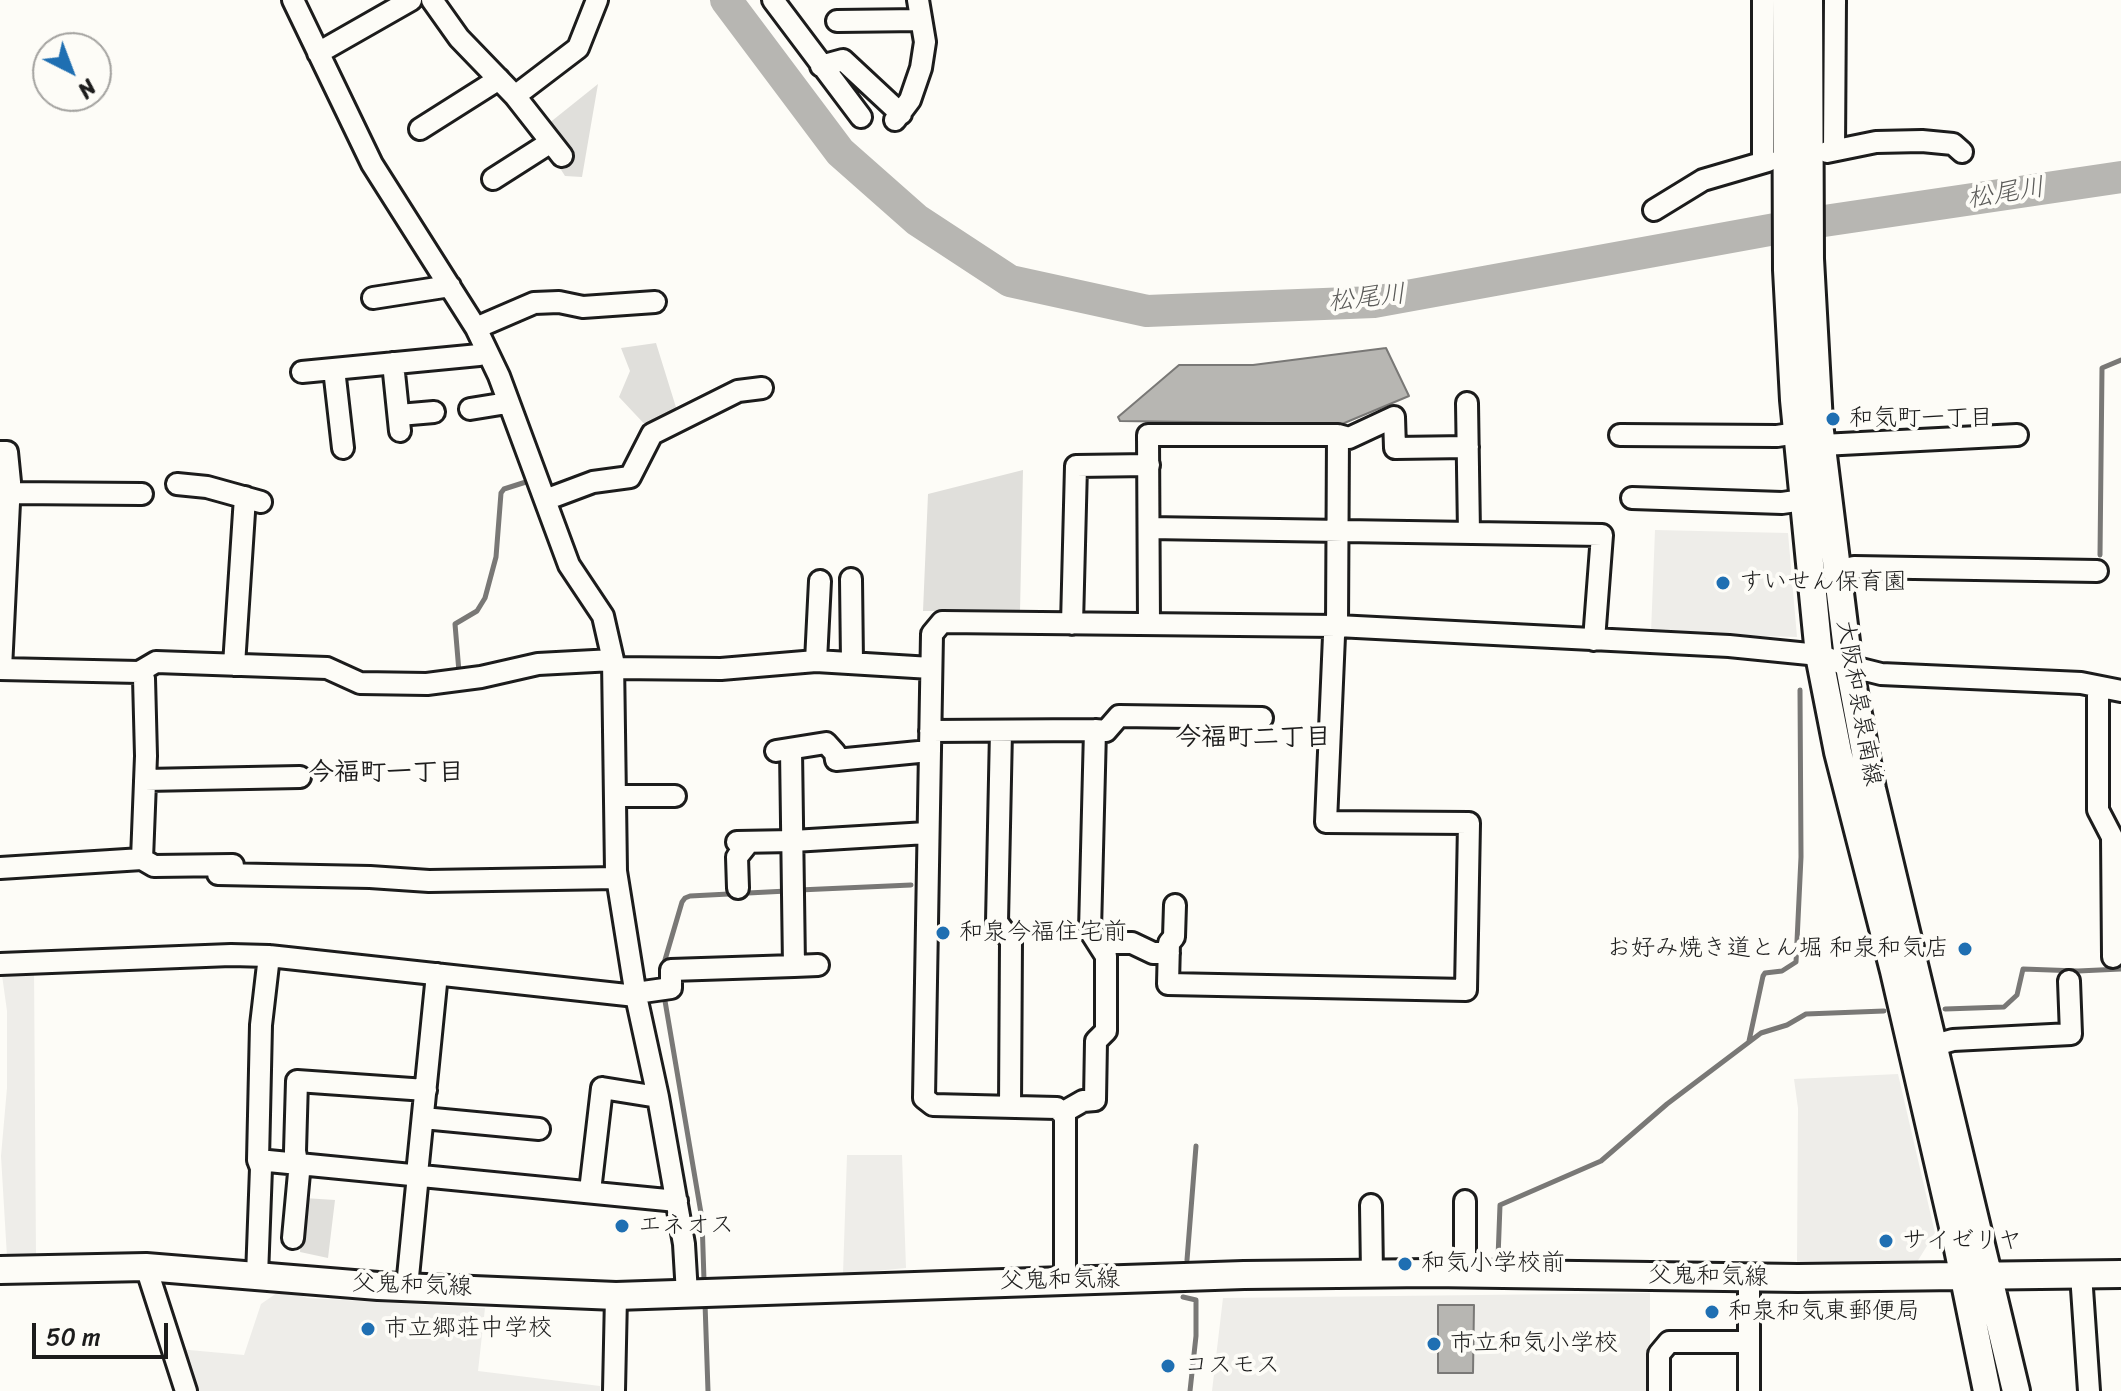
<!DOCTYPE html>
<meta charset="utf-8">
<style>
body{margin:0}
#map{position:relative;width:2121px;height:1391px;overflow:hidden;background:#fdfcf7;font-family:Sriracha,sans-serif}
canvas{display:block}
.north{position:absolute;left:32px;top:32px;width:80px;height:80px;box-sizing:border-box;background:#fdfcf7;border:2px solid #a3a29f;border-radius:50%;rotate:138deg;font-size:22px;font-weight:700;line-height:32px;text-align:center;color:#1c1c1c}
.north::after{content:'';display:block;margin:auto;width:28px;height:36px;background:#1f6fb2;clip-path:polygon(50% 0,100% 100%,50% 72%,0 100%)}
.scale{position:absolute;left:32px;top:1323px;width:136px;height:36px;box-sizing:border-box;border:4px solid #1c1c1c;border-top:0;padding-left:10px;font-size:24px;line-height:28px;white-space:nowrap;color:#1c1c1c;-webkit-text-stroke:6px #fdfcf7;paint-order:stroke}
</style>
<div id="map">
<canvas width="2121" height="1391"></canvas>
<div class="north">N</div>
<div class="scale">50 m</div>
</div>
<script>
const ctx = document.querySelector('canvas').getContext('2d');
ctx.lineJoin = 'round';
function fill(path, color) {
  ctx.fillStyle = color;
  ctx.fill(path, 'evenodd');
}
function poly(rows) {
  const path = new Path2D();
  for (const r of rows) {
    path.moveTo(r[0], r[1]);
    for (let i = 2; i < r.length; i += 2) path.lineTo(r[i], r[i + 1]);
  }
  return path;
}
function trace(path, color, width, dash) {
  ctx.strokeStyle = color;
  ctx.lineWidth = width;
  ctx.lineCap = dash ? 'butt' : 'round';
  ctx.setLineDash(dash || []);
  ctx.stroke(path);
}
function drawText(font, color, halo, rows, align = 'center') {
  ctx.font = font + ' Sriracha,"Klee One",sans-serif';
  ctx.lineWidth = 8;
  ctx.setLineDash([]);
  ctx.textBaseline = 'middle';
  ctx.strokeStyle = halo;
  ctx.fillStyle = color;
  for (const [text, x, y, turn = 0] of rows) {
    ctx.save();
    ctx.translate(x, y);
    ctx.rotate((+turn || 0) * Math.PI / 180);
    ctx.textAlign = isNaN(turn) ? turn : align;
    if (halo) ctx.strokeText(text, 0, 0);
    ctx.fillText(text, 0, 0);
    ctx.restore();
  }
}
fill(poly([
 [1655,530,1788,533,1797,637,1651,633],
 [34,967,36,1257,7,1257,1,1156,7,1088,7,1011,1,968],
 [1898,1074,1935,1233,1917,1262,1797,1262,1798,1108,1794,1079],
 [847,1155,902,1155,906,1268,843,1274],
 [284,1288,307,1298,485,1308,478,1371,600,1386,600,1391,194,1391,178,1349,244,1355,261,1304],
 [1650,1293,1650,1391,1212,1391,1223,1298]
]), '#eeede9');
fill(poly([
 [598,84,582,177,565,176,558,165,548,124],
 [656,343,679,417,650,430,619,397,630,371,621,348],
 [1023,470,1020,611,923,611,928,494],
 [304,1198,335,1200,328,1258,300,1252]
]), '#e0dfdb');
const water = poly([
 [1386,348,1409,396,1342,424,1120,421,1118,417,1179,365,1253,365,1386,348],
 [1438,1305,1474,1305,1473,1373,1438,1373,1438,1305]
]);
fill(water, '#b7b6b2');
trace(water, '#797876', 2);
trace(poly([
 [2100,555,2102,368,2121,360],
 [459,672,455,624,477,611,485,598,496,557,501,493,504,489,529,481],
 [799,890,911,885],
 [662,970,682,902,685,898,690,896,787,891],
 [664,995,702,1219,704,1280],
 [1945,1009,2004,1007,2017,995,2023,969,2078,971,2121,969],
 [1749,1041,1763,976,1765,973,1782,971,1796,962,1801,857,1800,690],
 [1498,1258,1500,1205,1601,1161,1667,1104,1761,1033,1787,1025,1806,1014,1884,1011],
 [1187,1260,1196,1146],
 [1183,1297,1196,1300,1196,1336,1190,1391],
 [705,1303,708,1391]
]), '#797876', 5);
trace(poly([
 [726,0,840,152,917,220,1010,281,1147,311,1374,302,1797,225,2121,177]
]), '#b7b6b2', 32);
const minor = poly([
 [293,0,372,164,476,328,499,376,569,565,603,616,613,660,616,871,636,996,658,1097,684,1244,687,1294],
 [432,0,459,38,515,96,562,156],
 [773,0,861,117],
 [837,21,921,20],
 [318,53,411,0],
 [821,66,843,60,901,114],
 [515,96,578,48,597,0],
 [895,120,910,100,921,68,925,42,918,0],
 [420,129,499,79],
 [1834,150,1835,0],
 [1827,152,1876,142,1922,141,1953,144,1962,152],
 [1763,162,1763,0],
 [493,179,551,142],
 [1654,210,1703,180,1768,161],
 [373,298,450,286],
 [476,328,534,303,559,302,583,307,655,302],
 [393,363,400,431],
 [334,369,343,448],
 [302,372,479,355,486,352],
 [1467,403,1469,533],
 [470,409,507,403],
 [399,415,434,412],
 [1338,435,1349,438,1394,417,1395,448,1468,447],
 [1620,435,1777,436,1797,433],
 [1822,445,2017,435],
 [0,452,7,452,10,482,1,669],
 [177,484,207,487,261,502],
 [10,493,142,494],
 [1632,498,1782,503,1803,500],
 [545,500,593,482,630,477,652,434,738,391,762,388],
 [1149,528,1602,535,1594,640],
 [1836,571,1854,567,2097,571],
 [851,579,852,662],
 [1072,624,1076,466,1149,465],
 [1149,624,1148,435,1338,435,1337,626,1334,636,1326,822,1469,823,1466,990,1168,984,1169,943,1174,937,1175,905],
 [816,661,820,581],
 [234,665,245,497],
 [613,668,721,669,816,661,931,668],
 [0,669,139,672,156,662,327,668,360,683,427,684,481,677,538,664,613,660],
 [2098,687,2098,810,2112,837,2113,957],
 [1095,730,1106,731,1119,716,1262,718],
 [930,731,1095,730,1090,931,1106,956,1106,1031,1096,1041,1095,1100,1083,1101,1062,1113],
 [1001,731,997,922,1011,941,1010,1107],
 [776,751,826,743,835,753,836,760,929,751],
 [145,780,300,777],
 [615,796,675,796],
 [737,842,793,841,927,833],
 [142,859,154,866,233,865],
 [0,868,142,859,146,756,144,678,139,672],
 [218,874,370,877,429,881,617,878],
 [738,888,737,857,749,842],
 [1100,943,1132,943,1153,953,1169,953],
 [0,964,231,955,269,956,636,996],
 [794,966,818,965],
 [636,993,671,988,671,970,794,966,791,750],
 [1935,1045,1953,1040,2071,1034,2069,981],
 [423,1118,539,1129],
 [258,1160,677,1201],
 [417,1174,437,974],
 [590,1191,602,1088,658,1097],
 [1371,1205,1372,1274],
 [293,1238,299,1173,295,1151,297,1081,426,1090],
 [146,1267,186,1391],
 [1465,1274,1465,1201],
 [2081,1274,2089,1391],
 [257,1276,261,1168,258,1160,261,1025,269,956],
 [1065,1281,1065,1116,1057,1108,933,1105,924,1098,932,634,942,622,1337,626,1729,646,1819,655,1849,666,1881,674,2081,683,2121,691],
 [407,1287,417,1185],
 [614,1391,616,1296],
 [1659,1391,1659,1354,1669,1342,1749,1342],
 [1749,1391,1749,1278]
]);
const major = poly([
 [1786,0,1787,270,1794,400,1819,655,1838,752,1894,971,1957,1244,1987,1391],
 [1809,0,1810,259,1819,423,1849,666,1872,789,2016,1391],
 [0,1270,146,1267,378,1286,616,1296,1244,1275,1430,1273,1798,1278,2121,1274]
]);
trace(minor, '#1c1c1c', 26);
trace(major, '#1c1c1c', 32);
trace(minor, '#fdfcf7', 20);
trace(major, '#fdfcf7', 26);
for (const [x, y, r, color] of [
 [1833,419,8,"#1f6fb2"],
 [1723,583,8,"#1f6fb2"],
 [943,933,8,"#1f6fb2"],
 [1965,949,8,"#1f6fb2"],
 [622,1226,8,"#1f6fb2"],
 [1886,1241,8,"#1f6fb2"],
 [1405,1264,8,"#1f6fb2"],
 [1712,1312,8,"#1f6fb2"],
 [368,1329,8,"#1f6fb2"],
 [1434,1344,8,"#1f6fb2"],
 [1168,1366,8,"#1f6fb2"]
]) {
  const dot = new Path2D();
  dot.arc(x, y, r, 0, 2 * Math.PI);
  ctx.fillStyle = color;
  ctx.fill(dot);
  trace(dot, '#fdfcf7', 3);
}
drawText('24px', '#1c1c1c', '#fdfcf7', [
 ["和気町一丁目",1849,419],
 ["すいせん保育園",1739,583],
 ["和泉今福住宅前",959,933],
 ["お好み焼き道とん堀 和泉和気店",1949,949,"right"],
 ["エネオス",638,1226],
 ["サイゼリヤ",1902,1241],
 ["和気小学校前",1421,1264],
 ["和泉和気東郵便局",1728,1312],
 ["市立郷荘中学校",384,1329],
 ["市立和気小学校",1450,1344],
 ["コスモス",1184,1366]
], 'left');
drawText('24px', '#1c1c1c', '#fdfcf7', [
 ["大阪和泉泉南線",1858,703,80],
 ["父鬼和気線",1708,1277,1],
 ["父鬼和気線",1060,1281,-1],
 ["父鬼和気線",412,1286,2]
]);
drawText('italic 26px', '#5a5a58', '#fdfcf7', [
 ["松尾川",2006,194,-9],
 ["松尾川",1367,299,-6]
]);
drawText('bold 26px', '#1c1c1c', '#fdfcf7', [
 ["今福町二丁目",1253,738],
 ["今福町一丁目",386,773]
]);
</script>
